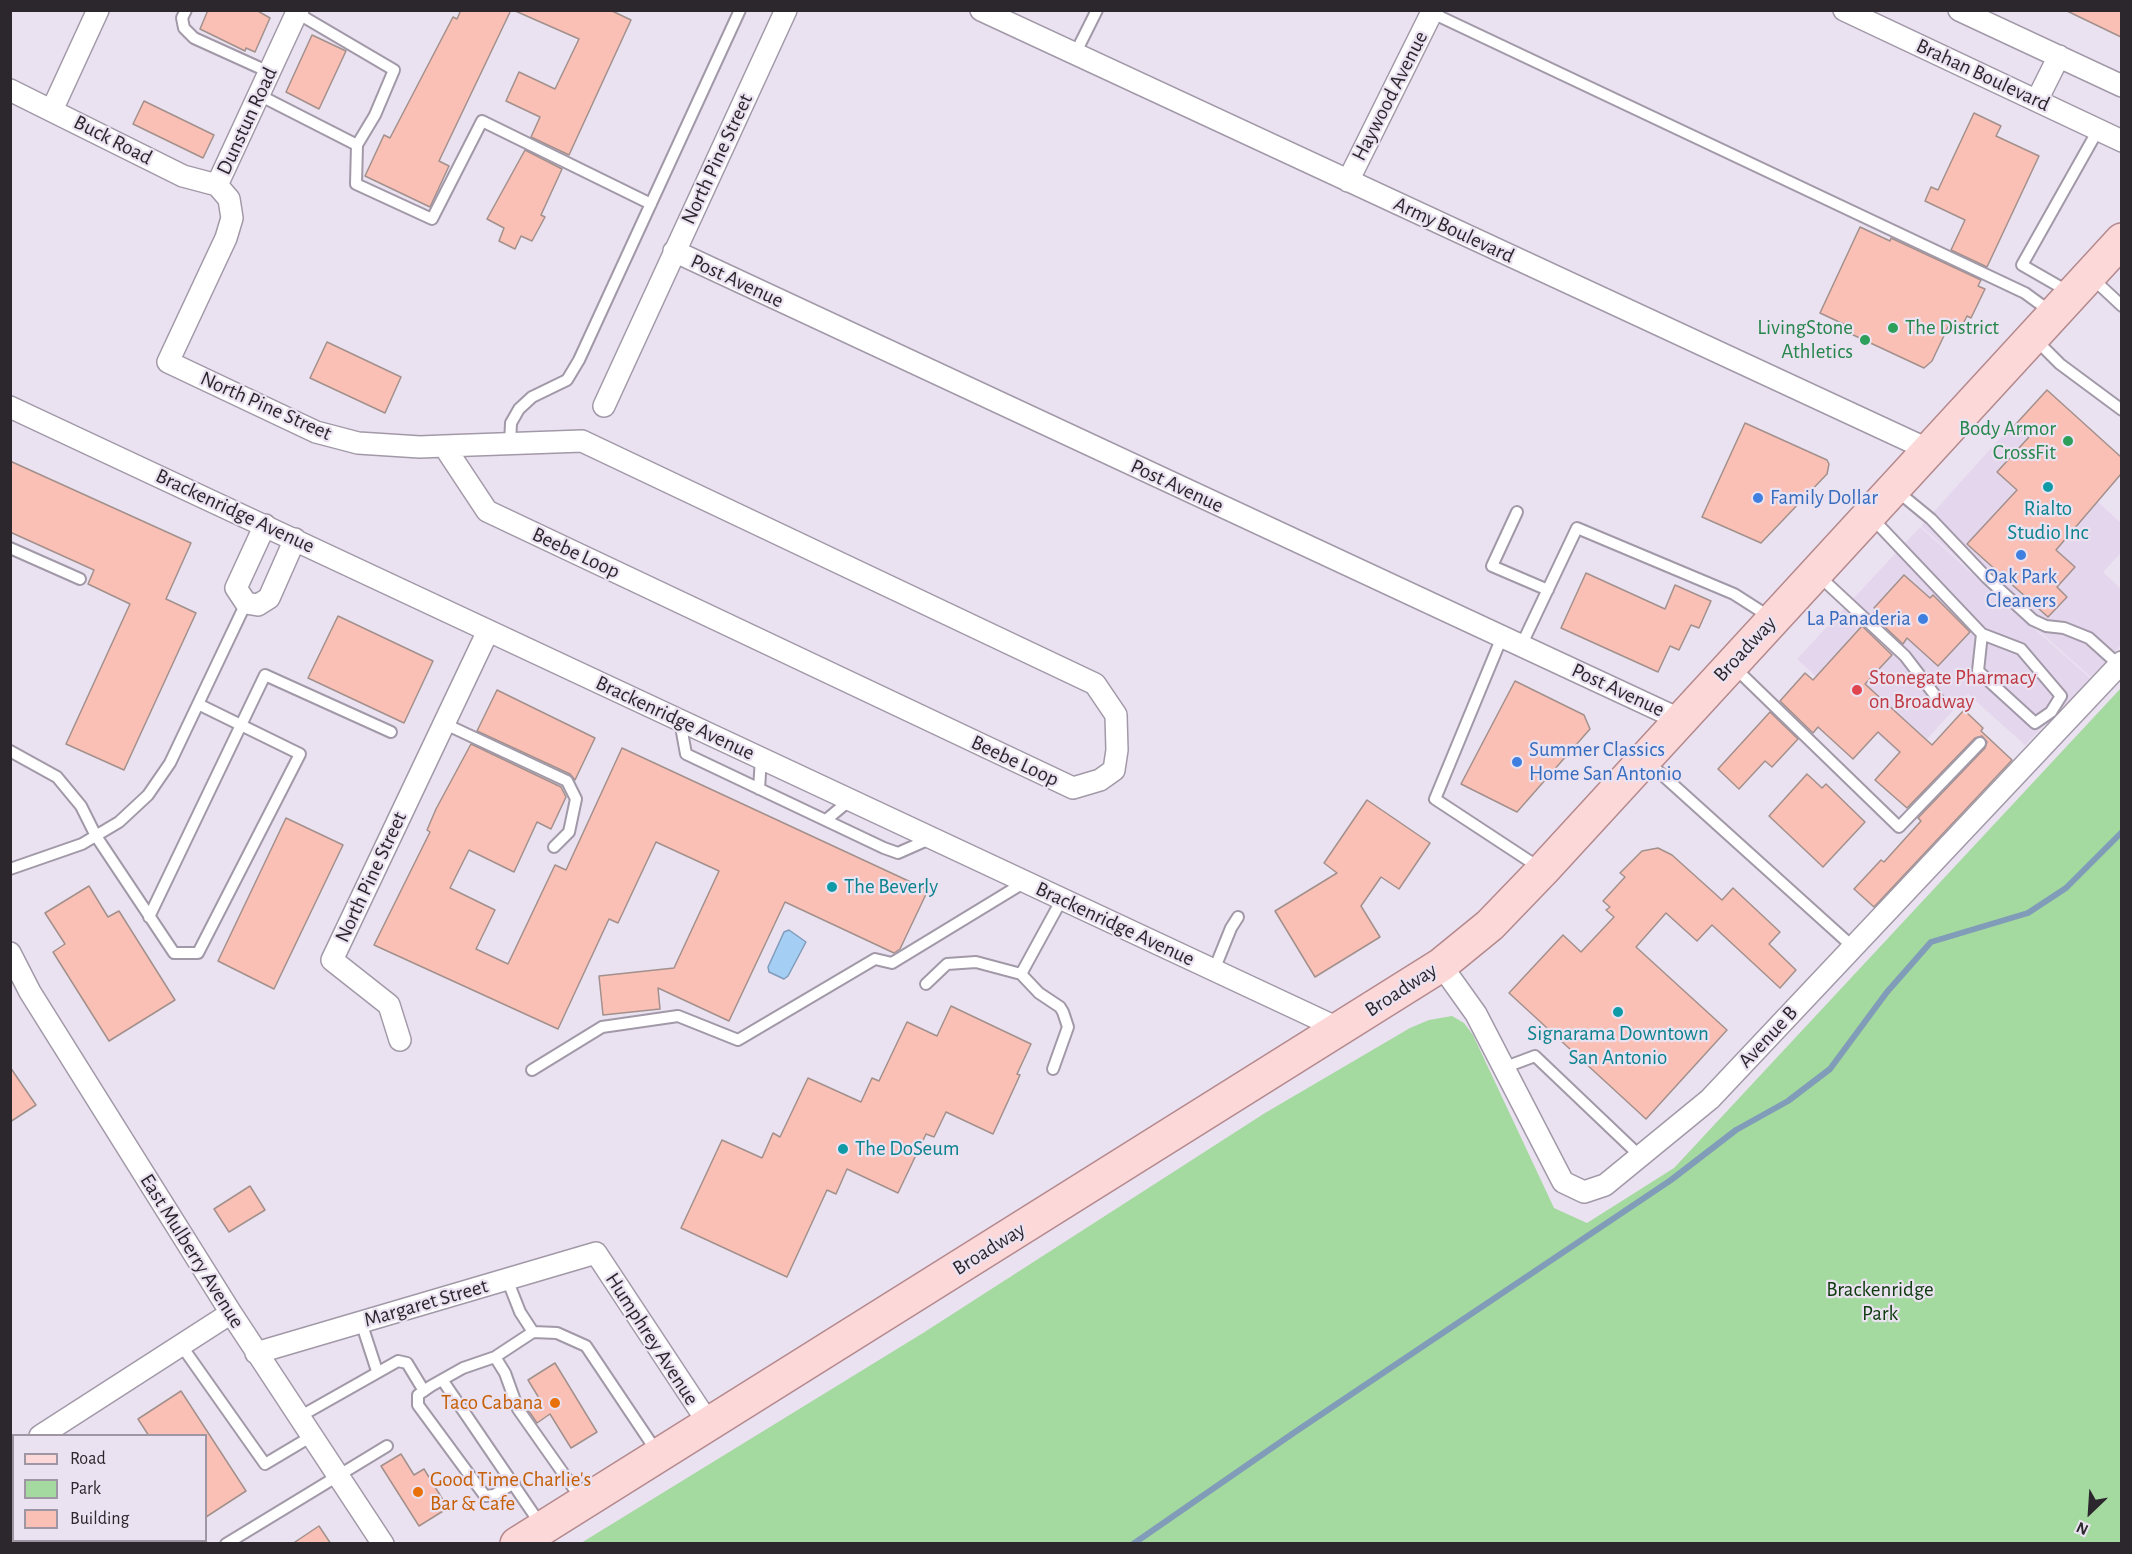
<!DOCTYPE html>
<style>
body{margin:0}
#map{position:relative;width:2132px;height:1554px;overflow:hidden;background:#ebe2f1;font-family:"Alegreya Sans",sans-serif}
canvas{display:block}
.frame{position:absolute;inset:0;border:12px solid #2b272d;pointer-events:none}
.legend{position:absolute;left:12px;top:1434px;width:195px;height:108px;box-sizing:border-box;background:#ebe2f1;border:2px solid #9e97a3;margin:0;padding:8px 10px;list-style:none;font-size:18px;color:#2b272d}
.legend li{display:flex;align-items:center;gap:12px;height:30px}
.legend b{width:30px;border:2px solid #9e97a3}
.north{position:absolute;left:2060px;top:1482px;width:60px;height:60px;-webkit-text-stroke:4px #ebe2f1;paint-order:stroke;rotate:205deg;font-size:16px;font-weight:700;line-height:24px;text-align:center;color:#2b272d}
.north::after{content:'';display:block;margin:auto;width:21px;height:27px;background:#2b272d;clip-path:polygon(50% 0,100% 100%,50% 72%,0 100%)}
</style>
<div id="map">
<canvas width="2132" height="1554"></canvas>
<div class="frame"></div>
<ul class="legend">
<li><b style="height:8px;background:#fdd8d9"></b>Road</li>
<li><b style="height:16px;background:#a4d9a0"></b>Park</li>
<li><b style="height:16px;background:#fbc0b5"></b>Building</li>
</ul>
<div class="north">N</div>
</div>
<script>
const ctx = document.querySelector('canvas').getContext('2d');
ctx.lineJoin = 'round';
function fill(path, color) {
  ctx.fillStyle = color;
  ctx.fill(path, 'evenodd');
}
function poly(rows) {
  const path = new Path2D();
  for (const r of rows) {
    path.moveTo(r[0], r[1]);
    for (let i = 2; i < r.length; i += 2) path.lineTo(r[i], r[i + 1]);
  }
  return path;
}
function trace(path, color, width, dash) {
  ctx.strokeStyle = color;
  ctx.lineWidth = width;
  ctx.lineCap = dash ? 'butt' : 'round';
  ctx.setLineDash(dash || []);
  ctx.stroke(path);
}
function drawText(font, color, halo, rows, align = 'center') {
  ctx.font = font + ' "Alegreya Sans",sans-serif';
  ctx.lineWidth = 4.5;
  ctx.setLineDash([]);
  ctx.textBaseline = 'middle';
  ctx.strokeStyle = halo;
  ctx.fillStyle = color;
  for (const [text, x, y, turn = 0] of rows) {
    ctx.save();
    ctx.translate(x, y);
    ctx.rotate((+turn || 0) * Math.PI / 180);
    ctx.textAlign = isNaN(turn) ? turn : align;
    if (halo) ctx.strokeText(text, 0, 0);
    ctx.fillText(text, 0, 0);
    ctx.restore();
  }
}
fill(poly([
 [2013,424,2121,523,2121,553,2103,572,2121,589,2121,645,2092,678,1921,526],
 [1920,527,2091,679,2025,745,1968,694,1907,761,1797,659]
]), '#e4d6ed');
fill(poly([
 [2121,688,2121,1543,581,1543,923,1333,1265,1113,1410,1028,1429,1020,1452,1016,1464,1023,1473,1035,1554,1208,1587,1223,1674,1168]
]), '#a4d9a0');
const water = poly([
 [789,930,806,942,788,976,784,979,769,972,768,967,784,932,789,930]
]);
fill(water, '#a5cef5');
trace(water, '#809cb9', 1.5);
trace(poly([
 [1133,1544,1295,1432,1671,1180,1736,1130,1788,1101,1830,1069,1887,992,1931,942,2028,913,2066,888,2122,832]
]), '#809cb9', 6);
const building = poly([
 [208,10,256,10,270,18,255,52,246,48,245,51,200,29,208,10],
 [461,10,511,10,439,161,449,166,430,207,365,176,384,135,390,138,453,17,457,19,461,10],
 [513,10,610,10,631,20,569,155,531,137,540,117,506,101,519,72,555,89,579,39,513,10],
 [2065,10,2121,10,2121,37,2065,10],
 [312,35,346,51,319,109,286,92,312,35],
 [144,101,214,135,203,158,133,124,144,101],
 [1974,113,2001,126,1996,136,2039,156,1987,267,1951,250,1965,220,1925,201,1931,187,1938,190,1974,113],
 [525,150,562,169,541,215,545,217,532,241,521,236,515,249,499,241,504,228,487,219,525,150],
 [1860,227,1890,241,1891,238,1981,280,1978,286,1985,289,1971,318,1967,316,1961,328,1950,323,1932,361,1924,368,1849,333,1852,328,1820,313,1860,227],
 [327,342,401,377,385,413,310,378,327,342],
 [2047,390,2121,457,2121,474,2056,550,2075,567,2057,587,2067,597,2048,617,1967,544,2017,490,1997,472,2029,437,2015,425,2047,390],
 [1745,423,1827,460,1829,464,1827,474,1761,543,1702,517,1745,423],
 [10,461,191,543,166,599,196,613,124,770,66,744,130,604,88,584,94,570,10,532,10,461],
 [1586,573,1665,609,1675,585,1711,601,1699,628,1691,625,1679,650,1670,646,1658,672,1561,628,1586,573],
 [1904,575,1930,598,1933,595,1970,632,1938,666,1907,638,1903,644,1872,615,1877,610,1874,608,1904,575],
 [338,616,433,661,404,723,308,678,338,616],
 [1862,626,1892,655,1865,684,1932,745,1964,710,1983,728,1981,731,2012,760,1874,907,1854,889,1881,860,1884,862,1921,821,1918,818,1985,748,1987,742,1982,736,1975,738,1907,808,1875,780,1900,752,1878,732,1853,759,1818,727,1813,733,1780,701,1805,673,1813,680,1862,626],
 [1515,681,1584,715,1590,729,1517,812,1461,784,1515,681],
 [497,690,595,738,575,780,570,774,477,731,497,690],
 [1770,712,1798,739,1772,767,1765,761,1739,789,1718,769,1770,712],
 [471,744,561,787,566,797,551,829,537,822,514,872,469,850,450,888,495,910,476,949,508,964,555,865,566,870,622,748,928,890,900,949,894,953,785,902,729,1021,658,988,660,1009,603,1015,599,976,674,968,719,871,656,842,618,923,609,919,558,1029,374,945,430,832,427,830,436,809,471,744],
 [1807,774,1822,788,1826,784,1865,822,1823,867,1769,816,1807,774],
 [1367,800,1430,843,1399,889,1381,877,1361,906,1380,937,1315,977,1275,911,1337,873,1324,863,1367,800],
 [286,818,343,845,274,989,218,961,286,818],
 [1658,848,1672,855,1722,900,1733,888,1780,932,1769,944,1796,970,1780,988,1712,925,1697,941,1666,913,1636,947,1727,1030,1646,1119,1509,993,1563,935,1581,952,1614,917,1606,910,1610,907,1603,901,1625,877,1620,873,1642,851,1658,848],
 [89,886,108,917,119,911,175,1000,109,1041,53,952,65,944,45,913,89,886],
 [951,1006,1031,1044,1017,1074,1020,1075,993,1134,946,1112,934,1137,926,1134,898,1193,847,1169,836,1194,827,1190,787,1277,681,1228,722,1140,762,1158,773,1133,780,1137,808,1078,861,1102,872,1078,879,1081,907,1022,937,1036,951,1006],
 [10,1067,36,1105,10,1122,10,1067],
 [250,1186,265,1210,229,1232,214,1209,250,1186],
 [555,1363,597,1432,571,1448,550,1414,537,1423,526,1407,539,1398,528,1380,555,1363],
 [181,1391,246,1491,206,1517,206,1436,149,1436,138,1419,181,1391],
 [401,1454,414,1475,424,1469,448,1508,419,1526,381,1466,401,1454],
 [319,1526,331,1544,292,1544,319,1526]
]);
fill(building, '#fbc0b5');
trace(building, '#a2908c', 1.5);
const lane = poly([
 [186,10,182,18,184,28,194,38,269,72],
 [1428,11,2025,293,2051,312],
 [1075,54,1097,10],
 [259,95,357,145,375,115,394,70,297,13],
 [357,145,356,184,432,219,482,121,651,204],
 [2091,277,2122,306],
 [2069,292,2022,265,2098,130],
 [2036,340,2060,364,2122,410],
 [510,444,511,423,519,409,532,397,567,380,579,360,740,10],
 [1897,491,1931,519,1986,577,2033,620,2046,626,2064,628,2089,638,2119,665],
 [1517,512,1492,566,1548,590],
 [1872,518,1982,634,2021,649,2061,696,2051,712,2035,723,1978,671,1982,634],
 [10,548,80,579],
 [1818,575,1905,656,1941,703],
 [1502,637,1435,799,1540,868],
 [1521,646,1577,528,1734,594,1770,617],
 [1733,666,1899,827,1980,743],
 [680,721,686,754,884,848,898,853,932,838],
 [443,723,567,781,576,799,569,832,554,847],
 [10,751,57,777,81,806,96,836,174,953,198,953,300,754,198,704],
 [1648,762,1853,947],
 [759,789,761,758],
 [826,820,850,800],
 [10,869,82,844,119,822,148,795,170,763,246,603],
 [149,917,265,675,391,732],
 [1214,970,1231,928,1238,917],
 [1021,974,1039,993,1060,1007,1063,1012,1068,1027,1053,1069],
 [926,984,947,964,976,962,1021,974,1062,899],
 [1503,1068,1535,1056,1640,1156],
 [532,1070,602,1027,678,1016,738,1040,875,959,892,963,1025,882],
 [507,1279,520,1312,533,1332,557,1333,586,1346,657,1452],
 [361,1322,377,1371],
 [533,1332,495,1357,505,1373,518,1409,582,1500],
 [181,1345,265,1464,312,1436],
 [495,1357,463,1368,431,1386,418,1395,418,1405,485,1496,494,1495,514,1483],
 [443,1381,541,1525],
 [299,1417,398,1361,407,1363,424,1391],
 [226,1544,387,1446]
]);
const street = poly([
 [981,10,1927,449],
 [1844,10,2122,141],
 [1959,10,2122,86],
 [10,90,183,176,217,185,229,199,232,218,226,238,168,362,316,432,358,443,420,447,444,446,582,441,1095,684,1116,715,1117,750,1114,770,1100,780,1073,788,487,511,444,446],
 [2037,100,2059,56],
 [52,110,98,10],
 [1348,181,1433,10],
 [217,185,298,10],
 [674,251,1681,720],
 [604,406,786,10],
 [10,407,1340,1029],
 [265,525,236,588,246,603,258,605,269,598,295,539],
 [10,953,30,992,231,1313,383,1544],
 [1441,965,1476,1014,1563,1182,1584,1192,1605,1185,1710,1099,2122,662],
 [400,1040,389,1005,332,960,488,631],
 [256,1353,596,1253,709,1424],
 [40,1436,231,1313],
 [10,1457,14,1455]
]);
const primary = poly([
 [517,1544,1441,965,1490,925,1543,870,2122,240]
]);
trace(lane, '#a299a8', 14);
trace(street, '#a299a8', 24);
trace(primary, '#b3898d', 36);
trace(lane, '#fff', 10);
trace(street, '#fff', 21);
trace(primary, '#fdd8d9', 33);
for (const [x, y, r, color] of [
 [1893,328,6,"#2e9e5b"],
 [1865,340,6,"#2e9e5b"],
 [2068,441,6,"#2e9e5b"],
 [2048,487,6,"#0f9aa8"],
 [1758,498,6,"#3f7fe0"],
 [2021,555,6,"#3f7fe0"],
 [1923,619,6,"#3f7fe0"],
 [1857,690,6,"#e0444e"],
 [1517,762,6,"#3f7fe0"],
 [832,887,6,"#0f9aa8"],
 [1618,1012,6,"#0f9aa8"],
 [843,1149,6,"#0f9aa8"],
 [555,1403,6,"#e8710a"],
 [418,1492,6,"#e8710a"]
]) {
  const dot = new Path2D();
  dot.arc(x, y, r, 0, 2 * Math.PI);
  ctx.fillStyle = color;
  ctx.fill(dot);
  trace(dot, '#ebe2f1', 2);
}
drawText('21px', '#2b272d', '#ebe2f1', [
 ["Brahan Boulevard",1983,75,25],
 ["Haywood Avenue",1390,96,-63],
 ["Dunstun Road",247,121,-65],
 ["Buck Road",113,140,27],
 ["North Pine Street",717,159,-65],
 ["Army Boulevard",1454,230,25],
 ["Post Avenue",737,281,25],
 ["North Pine Street",266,406,24],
 ["Post Avenue",1177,486,25],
 ["Brackenridge Avenue",235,511,25],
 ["Beebe Loop",576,553,25],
 ["Broadway",1745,649,-47],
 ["Post Avenue",1618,690,25],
 ["Brackenridge Avenue",675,718,25],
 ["Beebe Loop",1015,761,25],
 ["North Pine Street",371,877,-65],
 ["Brackenridge Avenue",1115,924,25],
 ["Broadway",1401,990,-33],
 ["Avenue B",1768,1037,-47],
 ["Broadway",989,1249,-32],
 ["East Mulberry Avenue",192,1251,58],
 ["Margaret Street",426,1303,-16],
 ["Humphrey Avenue",652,1339,57]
]);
drawText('21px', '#27864d', '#ebe2f1', [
 ["LivingStone",1853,328],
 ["Athletics",1853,352],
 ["The District",1905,328,"left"],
 ["Body Armor",2056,429],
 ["CrossFit",2056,453]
], 'right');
drawText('21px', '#366cbe', '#ebe2f1', [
 ["Family Dollar",1770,498],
 ["Oak Park",2021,577,"center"],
 ["Cleaners",2021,601,"center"],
 ["La Panaderia",1911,619,"right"],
 ["Summer Classics",1529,750],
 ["Home San Antonio",1529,774]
], 'left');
drawText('21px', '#0d838f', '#ebe2f1', [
 ["Rialto",2048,509],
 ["Studio Inc",2048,533],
 ["The Beverly",844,887,"left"],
 ["Signarama Downtown",1618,1034],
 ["San Antonio",1618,1058],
 ["The DoSeum",855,1149,"left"]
]);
drawText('21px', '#be3a42', '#ebe2f1', [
 ["Stonegate Pharmacy",1869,678],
 ["on Broadway",1869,702]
], 'left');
drawText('21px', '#0e3b0d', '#ebe2f1', [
 ["Brackenridge",1880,1290],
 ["Park",1880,1314]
]);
drawText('21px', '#c56008', '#ebe2f1', [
 ["Taco Cabana",543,1403],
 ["Good Time Charlie's",430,1480,"left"],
 ["Bar & Cafe",430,1504,"left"]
], 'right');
</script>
